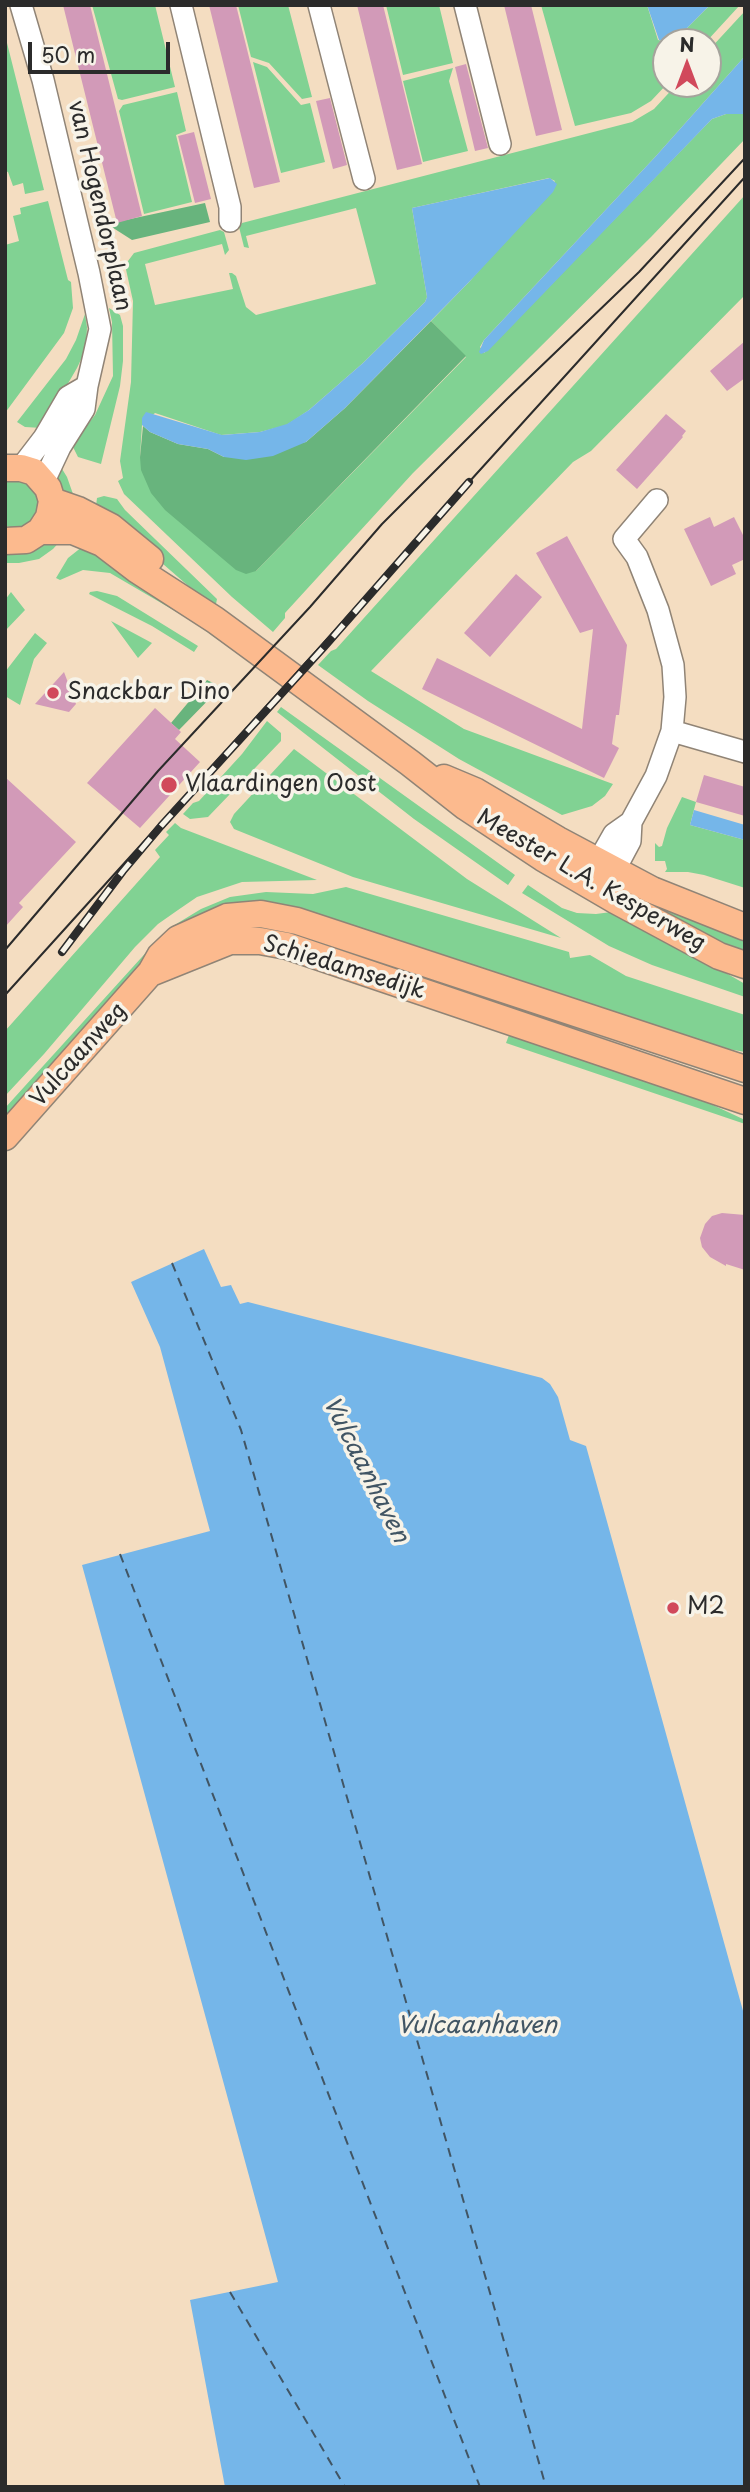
<!DOCTYPE html>
<style>
body{margin:0}
#map{position:relative;width:750px;height:2492px;overflow:hidden;background:#f4ddc1;font-family:"Playpen Sans",sans-serif}
canvas{display:block}
.frame{position:absolute;inset:0;border:7px solid #2b2b2b;pointer-events:none}
.north{position:absolute;left:652px;top:28px;width:70px;height:70px;box-sizing:border-box;background:#f7f3e8;border:2px solid #a5a39c;border-radius:50%;rotate:0deg;font-size:19px;font-weight:700;line-height:28px;text-align:center;color:#2b2b2b}
.north::after{content:'';display:block;margin:auto;width:24px;height:32px;background:#d1495b;clip-path:polygon(50% 0,100% 100%,50% 72%,0 100%)}
.scale{position:absolute;left:28px;top:42px;width:142px;height:32px;box-sizing:border-box;border:4px solid #2b2b2b;border-top:0;padding-left:9px;font-size:21px;line-height:24px;white-space:nowrap;color:#2b2b2b;-webkit-text-stroke:5px #f7f3e8;paint-order:stroke}
</style>
<div id="map">
<canvas width="750" height="2492"></canvas>
<div class="frame"></div>
<div class="north">N</div>
<div class="scale">50 m</div>
</div>
<script>
const ctx = document.querySelector('canvas').getContext('2d');
ctx.lineJoin = 'round';
function fill(path, color) {
  ctx.fillStyle = color;
  ctx.fill(path, 'evenodd');
}
function poly(rows) {
  const path = new Path2D();
  for (const r of rows) {
    path.moveTo(r[0], r[1]);
    for (let i = 2; i < r.length; i += 2) path.lineTo(r[i], r[i + 1]);
  }
  return path;
}
function trace(path, color, width, dash) {
  ctx.strokeStyle = color;
  ctx.lineWidth = width;
  ctx.lineCap = dash ? 'butt' : 'round';
  ctx.setLineDash(dash || []);
  ctx.stroke(path);
}
function drawText(font, color, halo, rows, align = 'center') {
  ctx.font = font + ' "Playpen Sans",sans-serif';
  ctx.lineWidth = 7;
  ctx.setLineDash([]);
  ctx.textBaseline = 'middle';
  ctx.strokeStyle = halo;
  ctx.fillStyle = color;
  for (const [text, x, y, turn = 0] of rows) {
    ctx.save();
    ctx.translate(x, y);
    ctx.rotate((+turn || 0) * Math.PI / 180);
    ctx.textAlign = isNaN(turn) ? turn : align;
    if (halo) ctx.strokeText(text, 0, 0);
    ctx.fillText(text, 0, 0);
    ctx.restore();
  }
}
fill(poly([
 [92,5,155,5,175,87,122,100,118,99],
 [238,5,288,5,312,97,302,99,269,63,251,57],
 [386,5,439,5,453,63,403,75],
 [541,5,647,5,658,40,667,42,667,84,651,101,631,113,575,126],
 [710,5,740,5,706,42,669,42,681,34],
 [745,11,745,56,656,156,484,340,480,347,484,353,712,119,726,114,745,114,745,139,651,237,413,473,285,613,285,618,273,632,232,597,124,494,118,481,123,478,120,461,131,382,133,301,125,265,134,253,220,230,224,232,229,250,225,255,222,244,145,264,155,305,233,289,229,273,232,273,236,276,246,307,256,315,376,284,356,208,246,236,249,248,244,247,239,227,242,223,632,122,654,109,677,84,708,84,708,51],
 [549,178,555,181,470,281,431,321,466,357,256,571,140,457,142,425,155,413,221,435,260,432,287,425,309,410,363,363,425,302,427,297,412,208],
 [5,35,44,190,25,194,23,183,13,186,8,172,5,171],
 [253,62,267,67,301,105,310,103,325,162,281,173],
 [453,68,449,81,468,151,423,162,403,81],
 [177,92,186,131,176,135,192,202,144,214,119,111,123,105],
 [745,195,745,295,591,451,573,462,371,671,464,729,613,784,605,796,592,806,562,815,459,759,368,701,318,665,331,651,336,649],
 [48,201,68,280,71,282,73,308,64,333,5,413,5,373,7,371,5,245,19,241,13,216,21,214,20,208],
 [109,308,120,315,123,326,123,361,120,386,101,464,78,457,72,445,95,415,113,376,112,322],
 [85,314,87,327,86,349,77,368,42,428,25,427,17,422,66,359,76,340],
 [59,464,67,477,73,494,73,503,60,492,55,476],
 [19,480,29,484,37,494,39,505,35,516,27,524,16,528,5,526,5,482],
 [104,496,117,499,125,510,217,599,215,609,96,506,97,498],
 [64,537,53,549,39,559,19,563,5,563,5,555,10,552],
 [87,543,248,656,245,659,192,621,110,573,83,570,60,580,56,578,68,558],
 [97,591,117,596,198,646,194,652,152,626,89,594,90,592],
 [11,592,25,610,5,631,5,600],
 [111,621,152,643,138,658],
 [35,633,47,643,34,659,20,705,5,696,5,672],
 [281,707,515,875,508,885,414,819,277,712],
 [267,721,281,733,281,741,208,817,190,819,183,814,193,803,199,801,242,754],
 [294,749,467,879,561,938,353,877,234,829,230,822,234,814],
 [682,797,696,802,690,825,745,840,745,888,704,875,688,872,665,872,667,869,665,861,655,861,655,843,659,847,662,846,667,828],
 [175,823,181,828,317,880,242,882,197,897,178,910,158,924,135,947,44,1054,5,1096,5,1031,160,857,155,850,169,835,166,832],
 [528,885,562,908,577,913,596,914,619,911,745,984,745,997,652,965,609,946,522,893],
 [346,887,569,952,570,958,590,955,626,976,745,1015,745,1052,711,1046,228,912,5,1122,5,1108,151,947,173,926,201,909,230,897,266,892,313,894],
 [649,901,745,939,745,952,722,945,642,905],
 [509,1035,698,1098,745,1120,745,1124,506,1043]
]), '#81d293');
fill(poly([
 [205,203,210,222,132,240,107,224],
 [431,321,466,356,256,571,246,574,236,570,165,510,151,493,141,470,140,457,143,426,150,432,178,444,208,449,224,457,306,442,345,408],
 [207,680,221,687,179,730,171,723]
]), '#68b47d');
fill(poly([
 [647,5,710,5,681,34,669,42,659,40],
 [745,56,745,114,726,114,712,119,488,351,481,354,479,352,484,340,656,156],
 [550,178,557,184,553,192,470,281,345,408,306,442,273,456,246,460,224,457,208,449,178,444,150,432,142,425,142,418,146,412,222,435,260,432,287,424,309,410,363,363,425,302,427,297,412,208],
 [694,810,745,825,745,840,690,825],
 [204,1249,221,1287,231,1285,240,1304,248,1302,542,1378,550,1384,558,1397,570,1440,586,1446,745,2018,745,2487,225,2487,190,2300,278,2282,82,1565,210,1531,160,1347,131,1282]
]), '#75b6e9');
trace(poly([
 [172,1263,241,1430,546,2487],
 [120,1554,480,2487],
 [230,2292,345,2487]
]), '#415564', 2, [9, 7]);
fill(poly([
 [63,5,90,5,142,216,117,223],
 [209,5,236,5,280,182,254,188],
 [357,5,383,5,422,164,397,170],
 [504,5,531,5,562,130,536,136],
 [466,64,488,148,475,151,455,67],
 [330,98,347,165,333,169,316,101],
 [194,132,211,199,195,203,178,136],
 [745,341,745,378,727,391,710,371],
 [666,414,686,431,682,436,683,437,637,489,616,470],
 [710,517,714,527,734,517,745,539,745,559,732,565,736,574,711,586,684,529],
 [567,536,627,645,619,715,616,715,612,744,619,748,604,778,422,689,437,658,582,729,593,629,580,633,536,553],
 [516,574,542,597,490,657,464,633],
 [64,672,76,704,69,712,35,704],
 [155,708,181,732,175,739,200,762,140,828,87,783],
 [704,775,745,787,745,816,696,802],
 [5,777,76,842,19,903,23,907,5,927],
 [722,1213,745,1215,745,1270,726,1264,726,1266,710,1257,702,1247,700,1238,705,1224,712,1216]
]), '#d29ab8');
const minor = poly([
 [21,5,43,80,89,273,100,329,87,386,84,409,60,447,44,481],
 [181,5,230,207,230,221],
 [319,5,364,179],
 [465,5,500,144],
 [21,468,44,438,68,397,87,386],
 [672,731,745,752],
 [596,876,598,862,614,834,631,822,656,776,672,731,675,697,673,665,658,610,637,557,624,539,657,500],
 [604,880,614,871,630,841,631,822]
]);
const major = poly([
 [5,468,21,468,34,472,48,488,52,501,49,517,40,531,26,540,5,541],
 [52,501,78,510,111,527,150,559],
 [40,531,73,531,102,543,136,569,215,620,410,763,466,807,543,858,615,900,719,956,745,965],
 [444,778,475,791,558,840,652,890,745,927],
 [153,972,230,941,260,941,287,946,745,1101],
 [5,1137,151,972,160,956,178,939,227,917,261,914,297,921,745,1069]
]);
trace(minor, '#908476', 24);
trace(major, '#908476', 29);
trace(minor, '#fff', 21);
trace(major, '#fcba8e', 26);
trace(poly([
 [5,950,158,771,310,607,382,524,508,398,639,272,745,158],
 [5,995,745,177]
]), '#2b2b2b', 2);
const rail = poly([
 [62,952,123,871,161,826,324,647,469,482]
]);
trace(rail, '#2b2b2b', 8);
trace(rail, '#f7f3e8', 5, [16]);
for (const [x, y, r, color] of [
 [53,693,7,"#d1495b"],
 [169,785,9,"#d1495b"],
 [673,1608,7,"#d1495b"]
]) {
  const dot = new Path2D();
  dot.arc(x, y, r, 0, 2 * Math.PI);
  ctx.fillStyle = color;
  ctx.fill(dot);
  trace(dot, '#f7f3e8', 2.5);
}
drawText('23px', '#2b2b2b', '#f7f3e8', [
 ["van Hogendorplaan",99,206,77],
 ["Meester L.A. Kesperweg",591,881,30],
 ["Schiedamsedijk",344,968,17],
 ["Vulcaanweg",79,1055,-48]
]);
drawText('23px', '#2b2b2b', '#f7f3e8', [
 ["Snackbar Dino",67,693],
 ["Vlaardingen Oost",185,785],
 ["M2",687,1608]
], 'left');
drawText('italic 24px', '#415564', '#f7f3e8', [
 ["Vulcaanhaven",365,1470,63],
 ["Vulcaanhaven",477,2026]
]);
</script>
